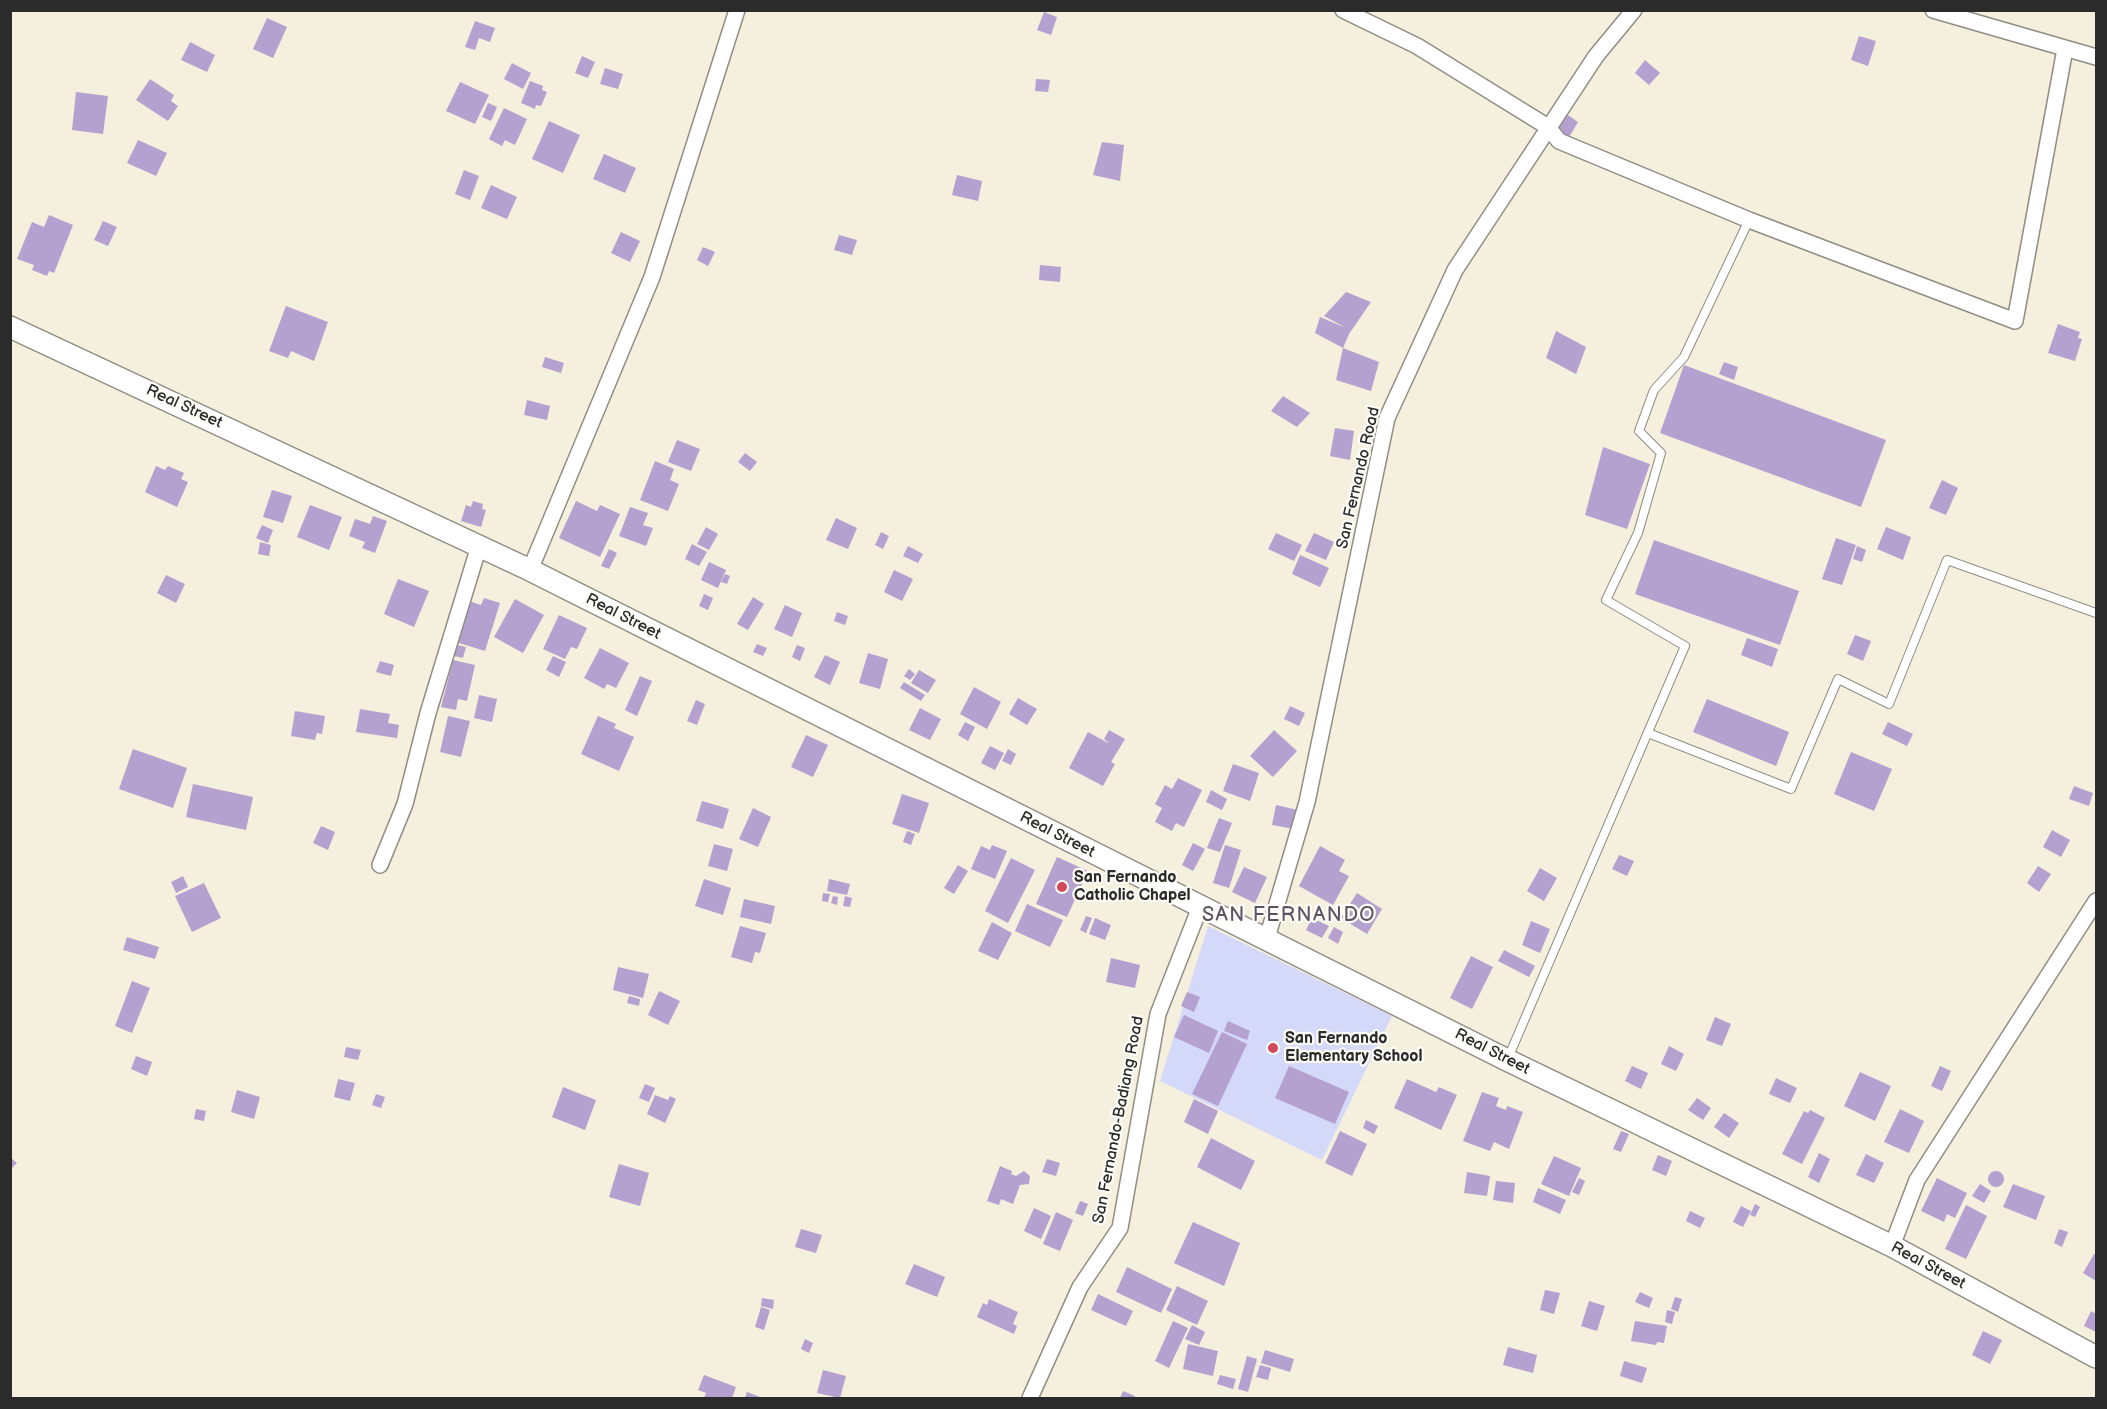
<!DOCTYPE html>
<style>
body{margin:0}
#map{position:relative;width:2107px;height:1409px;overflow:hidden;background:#f4f0dd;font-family:"Balsamiq Sans",sans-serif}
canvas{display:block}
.frame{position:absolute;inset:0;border:12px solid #2b2b2b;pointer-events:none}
</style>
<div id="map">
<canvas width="2107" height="1409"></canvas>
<div class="frame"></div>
</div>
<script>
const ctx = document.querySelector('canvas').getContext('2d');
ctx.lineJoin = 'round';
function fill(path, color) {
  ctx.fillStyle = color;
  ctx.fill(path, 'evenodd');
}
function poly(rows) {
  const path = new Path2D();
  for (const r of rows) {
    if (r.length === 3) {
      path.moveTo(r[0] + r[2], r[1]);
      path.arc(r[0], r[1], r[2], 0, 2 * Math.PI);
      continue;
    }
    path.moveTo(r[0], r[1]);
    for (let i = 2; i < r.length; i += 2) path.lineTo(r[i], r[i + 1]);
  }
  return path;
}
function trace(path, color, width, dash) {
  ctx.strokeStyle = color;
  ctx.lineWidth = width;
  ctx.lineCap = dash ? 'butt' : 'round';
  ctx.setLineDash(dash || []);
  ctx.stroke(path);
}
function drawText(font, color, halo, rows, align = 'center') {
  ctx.font = font + ' "Balsamiq Sans",sans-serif';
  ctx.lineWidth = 4.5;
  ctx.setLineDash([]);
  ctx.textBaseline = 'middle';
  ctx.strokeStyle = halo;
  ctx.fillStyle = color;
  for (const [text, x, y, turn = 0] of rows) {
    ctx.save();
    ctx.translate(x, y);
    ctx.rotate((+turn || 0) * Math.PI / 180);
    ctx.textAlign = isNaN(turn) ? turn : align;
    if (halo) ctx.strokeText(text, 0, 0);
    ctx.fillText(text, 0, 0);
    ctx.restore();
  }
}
fill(poly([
 [1208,926,1392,1016,1322,1160,1160,1081]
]), '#d4d8f9');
fill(poly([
 [1044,12,1057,17,1051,35,1037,30],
 [267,18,287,27,273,58,253,49],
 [475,21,495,28,490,42,479,38,475,50,465,47],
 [1859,36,1876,41,1868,66,1851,60],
 [190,42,215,55,207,72,181,60],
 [582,56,595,62,588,78,575,73],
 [1645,60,1660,73,1649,85,1635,73],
 [512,63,531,73,523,89,504,79],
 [605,68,623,74,618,89,600,84],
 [150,79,174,95,171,101,178,106,168,121,136,100],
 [1036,79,1050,80,1048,92,1035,91],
 [530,81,543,86,542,90,547,92,541,106,536,105,535,109,521,103],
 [460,82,489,95,475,124,446,111],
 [76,92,108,96,103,134,72,130],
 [488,103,497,107,491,121,482,117],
 [504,108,527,119,515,145,505,140,502,146,489,139],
 [1565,113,1578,122,1568,139,1554,131],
 [549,121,580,135,563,173,532,159],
 [138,140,167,153,156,176,127,163],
 [1102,142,1124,145,1120,181,1093,175],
 [604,154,636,168,625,193,593,179],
 [464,170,479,176,470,200,455,194],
 [957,175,982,181,978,201,952,195],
 [491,185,517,197,507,219,481,208],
 [49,215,73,225,54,273,49,271,47,276,32,270,34,265,17,259,32,222,44,227],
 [103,221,117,227,108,246,94,240],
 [621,232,640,241,630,262,611,253],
 [839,235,857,240,852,255,834,250],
 [703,247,715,252,708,266,697,260],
 [1040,265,1061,267,1060,282,1039,280],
 [1346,292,1371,302,1349,334,1343,348,1379,362,1371,391,1336,380,1343,348,1315,333,1320,317,1346,328,1324,316],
 [286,306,328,322,314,361,291,351,288,358,269,351],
 [2058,324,2080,332,2078,338,2082,339,2075,361,2048,353],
 [1556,331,1586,347,1576,374,1546,358],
 [545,357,564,363,561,373,542,367],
 [1724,362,1738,367,1734,380,1719,374],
 [1684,365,1886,440,1861,507,1660,433],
 [1283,396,1310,413,1297,427,1271,411],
 [527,400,550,406,547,420,524,415],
 [1335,428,1354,431,1350,460,1330,456],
 [677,440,700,449,691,471,668,462],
 [1603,447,1650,464,1627,529,1585,515],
 [745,453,757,462,750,471,738,462],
 [655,461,674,469,670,480,679,484,668,511,640,500],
 [156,466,165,470,168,466,184,473,181,479,188,482,177,507,145,492],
 [1942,480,1958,488,1946,515,1929,508],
 [272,490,292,496,283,523,263,517],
 [473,501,483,504,482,509,486,510,481,527,461,521,466,505,471,507],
 [576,501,597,511,600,505,620,514,600,557,559,538],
 [310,505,342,517,329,550,297,537],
 [630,507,648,513,643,525,653,528,646,546,619,536],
 [373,516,387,521,375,553,362,548,365,542,349,536,355,519,370,524],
 [836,518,857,528,848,549,826,540],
 [262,525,273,530,268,543,256,538],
 [706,527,718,534,709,550,697,544],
 [1886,527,1911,537,1903,560,1877,549],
 [881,532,889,536,883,549,875,545],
 [1276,533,1302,545,1294,561,1268,549],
 [1314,533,1334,542,1326,560,1305,551],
 [1836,538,1856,545,1842,585,1822,579],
 [1654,540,1799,591,1780,645,1635,594],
 [260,542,271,545,269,556,258,554],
 [692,544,707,552,699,566,685,559],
 [908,546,923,554,918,563,903,556],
 [1857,546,1866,550,1862,562,1853,559],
 [609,549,617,553,609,569,601,566],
 [1300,555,1329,568,1320,587,1292,574],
 [709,562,726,570,718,588,701,580],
 [894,570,913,579,902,601,884,592],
 [725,574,730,576,727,584,721,582],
 [166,575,185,584,176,603,157,593],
 [398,579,429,591,414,627,384,614],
 [704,594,713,598,708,610,699,606],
 [753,597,764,604,748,630,737,624],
 [484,598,500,603,485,651,456,642,469,601,481,605],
 [515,599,544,615,523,653,494,637],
 [785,605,802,613,792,637,774,629],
 [837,612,848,616,845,625,834,621],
 [559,615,587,628,577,649,571,647,565,659,543,649],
 [1855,635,1871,641,1863,661,1847,654],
 [1747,638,1778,649,1772,667,1741,655],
 [757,644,767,648,763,656,753,652],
 [457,645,466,647,463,658,454,656],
 [797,645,805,648,800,661,792,657],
 [600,648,629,663,616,688,607,684,604,689,584,678],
 [868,653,888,659,880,689,859,683],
 [825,655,840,662,830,685,814,677],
 [553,656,566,662,559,677,546,670],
 [453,660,475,665,467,701,458,699,456,710,441,707],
 [380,661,394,665,391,676,376,672],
 [909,669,915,674,910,680,904,676],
 [919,670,936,680,928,693,911,683],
 [640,676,652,681,637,716,625,710],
 [904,682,925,695,921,701,900,688],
 [974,687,1001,702,987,729,960,714],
 [479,695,497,699,492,722,474,718],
 [1018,698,1037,709,1027,725,1009,714],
 [1707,699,1789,732,1776,766,1693,732],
 [696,700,705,704,697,725,687,721],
 [1290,706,1305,713,1299,726,1284,719],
 [920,708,941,719,930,740,909,730],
 [360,709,390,714,388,723,399,725,397,738,356,732],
 [295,711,325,716,322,734,317,733,315,740,291,736],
 [448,716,470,721,461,757,440,752],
 [598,716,616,724,614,728,634,737,619,771,581,754],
 [965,722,975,727,968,741,958,735],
 [1888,722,1913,734,1907,746,1882,734],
 [1109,730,1125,739,1111,762,1115,764,1103,786,1069,768,1088,732,1110,744,1104,739],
 [1274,730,1297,751,1273,777,1250,756],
 [806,735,828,745,813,777,791,767],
 [990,746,1004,753,995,770,981,763],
 [133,749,187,768,173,808,119,789],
 [1008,749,1016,754,1011,765,1002,761],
 [1851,752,1892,769,1874,811,1834,794],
 [1233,764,1259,773,1250,801,1223,791],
 [1178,778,1202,790,1184,827,1176,823,1172,831,1155,822,1162,808,1155,804,1165,785,1172,789],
 [193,784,253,797,246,830,186,817],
 [2074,786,2093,793,2089,806,2069,799],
 [1211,790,1227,799,1222,810,1206,802],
 [902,794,929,803,919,833,892,824],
 [702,801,729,809,723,829,696,821],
 [1276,805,1298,810,1294,829,1272,825],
 [753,808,771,817,758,847,739,839],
 [1219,818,1232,823,1220,852,1207,848],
 [321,826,335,832,328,850,313,843],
 [2052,830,2070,840,2061,857,2043,847],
 [907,831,915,834,911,845,903,842],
 [1193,843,1205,849,1193,871,1182,865],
 [714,844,733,849,727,871,708,866],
 [992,845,1007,851,995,879,971,869,981,846,990,850],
 [1225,845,1241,850,1229,888,1213,883],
 [1320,846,1345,860,1339,871,1349,876,1333,905,1299,886],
 [1619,855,1634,861,1627,876,1612,869],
 [1057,857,1088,871,1067,917,1036,904],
 [1011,858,1035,870,1008,923,985,911],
 [958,865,968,871,954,894,944,888],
 [2038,866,2051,874,2039,892,2027,883],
 [1244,867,1267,877,1255,903,1232,892],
 [1540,868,1557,878,1544,901,1527,891],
 [183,876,188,887,176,893,171,882],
 [704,879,731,888,723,915,695,906],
 [829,879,850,884,847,895,827,891],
 [204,883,221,918,192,932,175,896],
 [823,893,830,894,828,902,822,901],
 [1357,893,1382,909,1367,934,1341,918],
 [833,896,838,897,837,905,831,903],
 [845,896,852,898,850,907,843,906],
 [744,899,775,906,771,924,740,917],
 [1027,904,1063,920,1050,947,1015,931],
 [1086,916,1092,918,1086,933,1080,930],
 [1095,918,1111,925,1105,940,1089,934],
 [1312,918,1329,926,1322,938,1306,930],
 [1531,921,1550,929,1540,953,1522,945],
 [992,922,1012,933,998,960,978,951],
 [740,926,766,933,760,953,755,952,752,963,731,957],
 [1334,927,1343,932,1338,944,1328,938],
 [127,937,159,947,155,959,123,950],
 [1504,950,1535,966,1529,977,1498,961],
 [1471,956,1493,967,1472,1009,1450,998],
 [1111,958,1140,965,1135,988,1106,982],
 [618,967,649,974,643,998,613,990],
 [132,981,150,988,132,1033,115,1026],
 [659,991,680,1001,668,1025,648,1015],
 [1187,992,1200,997,1194,1012,1181,1006],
 [629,996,640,999,639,1006,627,1003],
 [1184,1015,1218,1031,1209,1053,1174,1037],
 [1715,1017,1731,1024,1722,1046,1706,1040],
 [1228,1021,1250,1031,1247,1040,1224,1031],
 [1222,1032,1247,1044,1218,1106,1192,1094],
 [1669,1046,1684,1054,1676,1071,1661,1064],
 [346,1047,361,1050,358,1060,344,1057],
 [136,1056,152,1062,147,1076,131,1069],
 [1289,1066,1349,1092,1335,1124,1275,1098],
 [1632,1066,1648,1073,1641,1089,1625,1081],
 [1940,1066,1951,1071,1942,1091,1931,1086],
 [1860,1072,1891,1086,1875,1121,1844,1106],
 [1776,1078,1797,1088,1790,1103,1769,1094],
 [338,1079,355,1083,350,1101,334,1097],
 [1407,1079,1436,1092,1439,1087,1457,1095,1441,1130,1394,1108],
 [645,1084,655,1088,649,1102,639,1098],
 [563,1087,596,1100,585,1130,552,1117],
 [237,1090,260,1097,254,1119,231,1112],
 [1482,1092,1499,1098,1496,1106,1506,1110,1507,1106,1523,1112,1509,1149,1494,1142,1490,1151,1463,1141],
 [376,1094,385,1097,381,1108,372,1105],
 [655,1095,668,1100,670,1096,676,1099,665,1123,647,1114],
 [1697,1098,1711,1108,1703,1120,1688,1110],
 [1194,1099,1218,1111,1208,1134,1184,1122],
 [196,1109,206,1111,204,1121,194,1119],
 [1900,1109,1924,1121,1909,1153,1884,1142],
 [1810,1110,1825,1118,1802,1164,1782,1154,1804,1111,1808,1113],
 [1724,1113,1739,1123,1729,1138,1714,1127],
 [1366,1120,1378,1126,1374,1134,1363,1128],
 [1340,1131,1367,1144,1352,1176,1325,1163],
 [1621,1131,1629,1134,1621,1152,1613,1149],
 [1211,1138,1255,1161,1241,1190,1197,1167],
 [1819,1153,1830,1159,1819,1183,1808,1177],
 [1866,1154,1884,1163,1874,1183,1856,1175],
 [1658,1155,1672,1161,1666,1176,1652,1170],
 [1554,1156,1581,1168,1569,1196,1541,1184],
 [10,1157,17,1163,10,1170],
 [1047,1159,1060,1163,1056,1176,1042,1172],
 [619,1164,649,1173,640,1206,609,1197],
 [1000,1166,1012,1171,1011,1174,1016,1176,1024,1171,1030,1176,1029,1184,1020,1185,1013,1204,1001,1199,999,1205,987,1201],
 [1996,1179,8],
 [1467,1172,1490,1176,1487,1196,1464,1193],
 [1579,1178,1585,1181,1579,1195,1572,1192],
 [1937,1178,1967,1193,1955,1218,1947,1214,1944,1222,1921,1211],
 [1496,1181,1515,1183,1513,1203,1493,1200],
 [1980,1184,1991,1191,1984,1203,1972,1196],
 [2013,1184,2045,1196,2036,1220,2003,1207],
 [1538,1188,1566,1200,1560,1214,1533,1202],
 [1080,1201,1088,1204,1083,1216,1075,1213],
 [1755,1204,1760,1207,1755,1217,1750,1215],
 [1966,1205,1987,1216,1966,1259,1945,1249],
 [1741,1206,1751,1211,1743,1227,1733,1222],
 [1034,1208,1051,1216,1041,1239,1024,1231],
 [1690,1211,1705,1218,1700,1228,1686,1221],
 [1056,1212,1073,1220,1060,1251,1043,1244],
 [1193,1222,1240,1243,1224,1286,1174,1263],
 [801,1229,822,1235,816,1253,795,1247],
 [2059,1229,2068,1232,2062,1247,2054,1243],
 [2094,1254,2096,1255,2096,1281,2083,1273],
 [914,1264,945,1277,937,1297,905,1284],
 [1127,1267,1172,1289,1161,1313,1116,1292],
 [1177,1286,1208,1301,1197,1325,1166,1310],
 [1545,1290,1560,1293,1554,1314,1540,1310],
 [1640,1292,1653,1298,1649,1308,1635,1302],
 [1098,1294,1133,1311,1126,1326,1091,1310],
 [1675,1297,1682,1299,1678,1312,1671,1309],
 [762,1298,774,1300,773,1309,761,1306],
 [989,1299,1018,1312,1013,1324,1017,1326,1014,1334,977,1317,983,1303,987,1305],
 [1589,1301,1605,1306,1597,1331,1581,1326],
 [761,1307,770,1310,764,1330,755,1327],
 [1667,1310,1675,1312,1672,1324,1665,1322],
 [2091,1311,2096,1314,2096,1332,2084,1326],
 [1173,1321,1188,1328,1169,1368,1155,1361],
 [1635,1321,1667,1326,1664,1343,1657,1342,1656,1345,1631,1341],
 [1192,1325,1205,1332,1199,1345,1185,1339],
 [1983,1331,2002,1340,1990,1364,1972,1355],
 [805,1339,813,1343,809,1353,801,1349],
 [1188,1344,1218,1351,1213,1376,1183,1369],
 [1508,1347,1537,1355,1533,1373,1503,1365],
 [1265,1350,1294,1359,1290,1372,1261,1363],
 [1247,1356,1257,1359,1248,1392,1238,1389],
 [1624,1361,1647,1368,1642,1383,1620,1376],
 [1260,1365,1271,1368,1268,1380,1256,1377],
 [823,1370,846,1376,840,1398,817,1393],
 [704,1375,736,1387,732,1398,704,1398,706,1393,698,1390],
 [1220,1375,1236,1379,1233,1389,1217,1384],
 [1123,1391,1135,1396,1134,1398,1120,1398],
 [747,1392,763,1398,745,1398]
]), '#b4a1cf');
const lane = poly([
 [1648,733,1791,789,1838,679,1889,704,1947,560,2096,613],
 [1508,1058,1685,646,1606,600,1638,533,1661,453,1639,431,1654,390,1684,357,1749,220]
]);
const street = poly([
 [1343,10,1417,46,1548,127,1559,141,1749,220,2015,321,2065,49],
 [1933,10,2096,57],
 [530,570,652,277,737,10],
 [380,865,405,804,428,713,479,546],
 [1267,938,1307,802,1387,418,1455,270,1596,56,1634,10],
 [1892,1246,1917,1180,2096,901],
 [1030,1398,1080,1287,1120,1228,1158,1014,1200,907]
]);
const secondary = poly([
 [10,327,530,570,1507,1060,1892,1246,2096,1357]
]);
trace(lane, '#908e84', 10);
trace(street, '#908e84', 18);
trace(secondary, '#908e84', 24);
trace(lane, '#fff', 8);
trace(street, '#fff', 15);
trace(secondary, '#fff', 21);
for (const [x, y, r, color] of [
 [1062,887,6,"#d1495b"],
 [1273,1048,6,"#d1495b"]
]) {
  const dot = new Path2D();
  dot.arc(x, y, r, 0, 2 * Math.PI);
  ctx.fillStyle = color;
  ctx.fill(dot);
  trace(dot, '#fdfcf7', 2);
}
drawText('16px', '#2b2b2b', '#fdfcf7', [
 ["Real Street",184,407,25],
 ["San Fernando Road",1359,478,-77],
 ["Real Street",623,617,27],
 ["Real Street",1057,835,27],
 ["Real Street",1492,1052,27],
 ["San Fernando-Badiang Road",1119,1120,-79],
 ["Real Street",1928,1266,28]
]);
drawText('bold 16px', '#2b2b2b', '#fdfcf7', [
 ["San Fernando",1074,878],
 ["Catholic Chapel",1074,896],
 ["San Fernando",1285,1039],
 ["Elementary School",1285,1057]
], 'left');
ctx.letterSpacing = '1.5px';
drawText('20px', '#5b5464', '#fdfcf7', [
 ["SAN FERNANDO",1289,916]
]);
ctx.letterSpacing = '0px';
</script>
